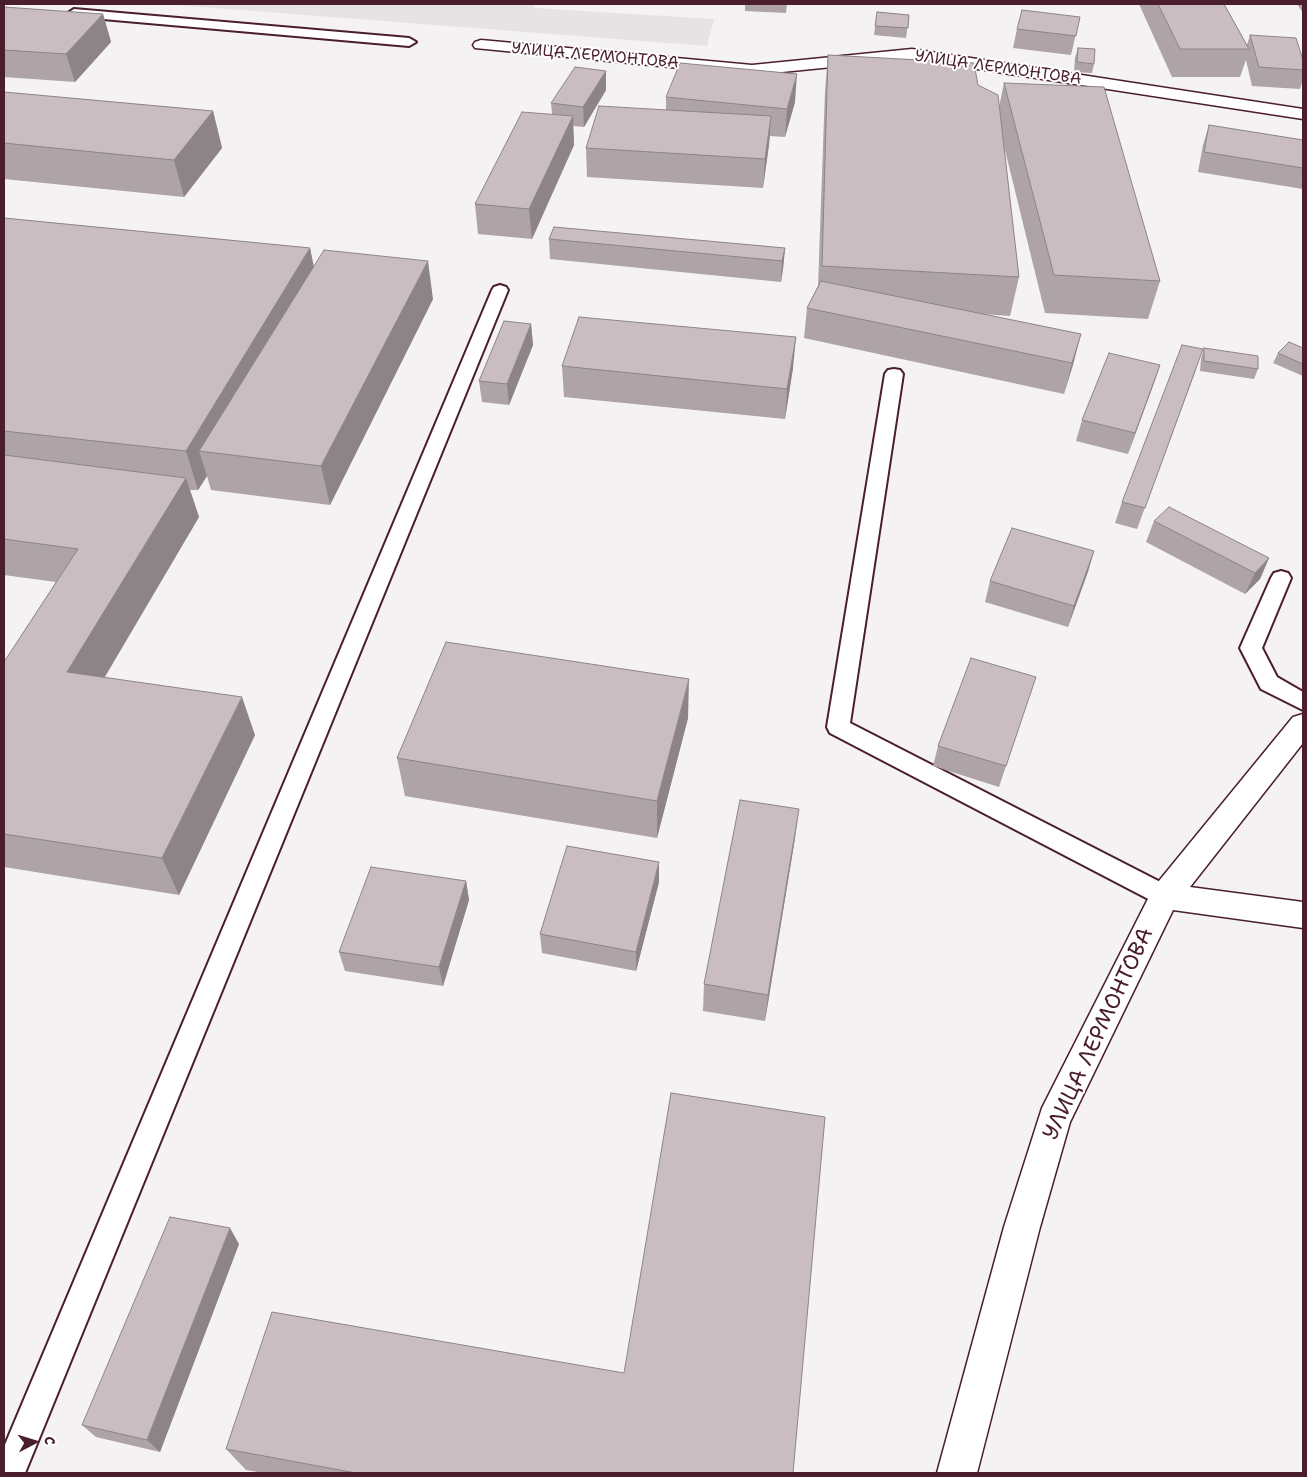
<!DOCTYPE html>
<meta charset="utf-8">
<style>
body{margin:0}
#map{position:relative;width:1307px;height:1477px;overflow:hidden;background:#f4f2f2;font-family:"Shantell Sans",sans-serif}
canvas{display:block}
.frame{position:absolute;inset:0;border:5px solid #4a1f2b;pointer-events:none}
.north{position:absolute;left:10px;top:1417px;width:50px;height:50px;-webkit-text-stroke:4px #fff;paint-order:stroke;rotate:85deg;font-size:14px;font-weight:700;line-height:20px;text-align:center;color:#4a1f2b}
.north::after{content:'';display:block;margin:auto;width:18px;height:22px;background:#4a1f2b;clip-path:polygon(50% 0,100% 100%,50% 72%,0 100%)}
</style>
<div id="map">
<canvas width="1307" height="1477"></canvas>
<div class="frame"></div>
<div class="north">С</div>
</div>
<script>
const ctx = document.querySelector('canvas').getContext('2d');
ctx.lineJoin = 'round';
function fill(path, color) {
  ctx.fillStyle = color;
  ctx.fill(path, 'evenodd');
}
function poly(rows) {
  const path = new Path2D();
  for (const r of rows) {
    path.moveTo(r[0], r[1]);
    for (let i = 2; i < r.length; i += 2) path.lineTo(r[i], r[i + 1]);
  }
  return path;
}
function trace(path, color, width, dash) {
  ctx.strokeStyle = color;
  ctx.lineWidth = width;
  ctx.lineCap = dash ? 'butt' : 'round';
  ctx.setLineDash(dash || []);
  ctx.stroke(path);
}
function drawText(font, color, halo, rows, align = 'center') {
  ctx.font = font + ' "Shantell Sans",sans-serif';
  ctx.lineWidth = 4;
  ctx.setLineDash([]);
  ctx.textBaseline = 'middle';
  ctx.strokeStyle = halo;
  ctx.fillStyle = color;
  for (const [text, x, y, turn = 0] of rows) {
    ctx.save();
    ctx.translate(x, y);
    ctx.rotate((+turn || 0) * Math.PI / 180);
    ctx.textAlign = isNaN(turn) ? turn : align;
    if (halo) ctx.strokeText(text, 0, 0);
    ctx.fillText(text, 0, 0);
    ctx.restore();
  }
}
fill(poly([
 [163,4,535,4,535,8,714,19,707,46]
]), '#e7e2e3');
const service = poly([
 [74,9,409,38,416,42,409,46,69,16,68,13,74,9],
 [500,285,506,287,508,290,25,1473,4,1473,4,1447,492,290,494,287,500,285],
 [894,369,900,370,903,374,850,723,1174,889,1177,896,1174,903,1165,906,1156,903,830,733,827,727,885,374,888,370,894,369],
 [1281,571,1288,573,1291,578,1262,648,1277,677,1303,692,1303,710,1261,689,1240,648,1271,578,1274,573,1281,571]
]);
const minor = poly([
 [481,40,752,65,912,49,1303,109,1303,119,912,59,752,75,475,48,473,45,475,42,481,40]
]);
const tertiary = poly([
 [1303,714,1303,743,1190,887,1303,902,1303,928,1173,910,1070,1122,1040,1227,977,1473,937,1473,1004,1227,1042,1108,1154,887,1293,717,1303,714]
]);
trace(service, '#4a1f2b', 4);
trace(minor, '#4a1f2b', 3);
trace(tertiary, '#4a1f2b', 3);
fill(service, '#fff');
fill(minor, '#fff');
fill(tertiary, '#fff');
fill(poly([
 [745,4,787,4,786,13,745,11],
 [1064,4,1093,4,1093,5],
 [1139,4,1224,4,1247,45,1250,35,1303,60,1303,79,1300,89,1252,86,1246,60,1240,77,1172,77],
 [1297,4,1303,4,1303,13],
 [4,7,103,14,111,42,75,82,4,77],
 [877,12,909,15,906,38,874,35],
 [1080,17,1071,55,1013,48,1017,29],
 [1078,48,1094,64,1092,73,1074,72,1075,58],
 [828,55,978,85,999,107,1004,83,1160,281,1148,319,1045,313,1004,146,1019,277,1010,316,982,314,1081,334,1064,394,804,338,807,308,818,286,825,91],
 [606,71,606,90,584,127,573,126,574,145,532,239,478,234,475,204,552,114,551,103],
 [4,92,213,111,222,148,184,197,4,179],
 [666,97,795,102,785,137,770,136,763,188,587,177,586,148,666,110],
 [1209,125,1303,140,1303,189,1198,172,1203,145],
 [4,218,310,248,313,267,433,299,330,505,211,490,207,476,198,490,190,490,199,517,105,677,255,735,179,895,4,867,4,662,56,582,4,575],
 [549,239,785,248,783,269,781,282,550,259],
 [531,324,533,345,509,405,482,402,479,381],
 [1204,348,1258,369,1254,379,1200,371,1201,359],
 [1303,348,1303,376,1273,363,1278,353],
 [1160,365,1128,454,1076,441,1082,420],
 [562,366,793,368,785,419,564,397],
 [1196,370,1137,529,1115,523,1122,502],
 [1154,521,1269,558,1260,579,1245,594,1146,542],
 [1094,551,1068,627,985,602,990,581],
 [1029,697,999,787,933,766,938,746],
 [688,718,657,838,405,796,397,758],
 [795,838,765,1021,703,1011,704,984],
 [466,881,469,900,443,986,345,971,339,952],
 [659,882,636,971,542,953,540,934],
 [239,1244,160,1452,96,1437,82,1425],
 [226,1449,793,1473,263,1473,246,1470]
]), '#aea3a6');
fill(poly([
 [103,14,111,42,75,82,66,54],
 [606,71,606,90,584,127,583,107],
 [797,74,795,102,785,137,787,109],
 [213,111,222,148,184,197,174,160],
 [573,116,574,145,532,239,529,209],
 [771,116,769,145,763,188,765,159],
 [310,248,318,286,199,451,207,476,198,490,186,451],
 [785,248,783,269,781,282,782,261],
 [428,261,433,299,330,505,321,466],
 [531,324,533,345,509,405,507,384],
 [1081,334,1073,365,1064,394,1072,363],
 [796,337,793,368,785,419,787,389],
 [1160,365,1153,386,1128,454,1135,433],
 [186,478,199,517,85,710,67,672],
 [1094,551,1088,572,1068,627,1074,606],
 [1269,558,1260,579,1245,594,1255,573],
 [689,679,688,718,657,838,657,801],
 [242,697,255,735,179,895,162,858],
 [799,809,795,838,765,1021,768,995],
 [659,862,659,882,636,971,636,952],
 [466,881,469,900,443,986,439,967],
 [230,1228,239,1244,160,1452,147,1440]
]), '#8d8487');
const building = poly([
 [1158,4,1224,4,1249,49,1180,49,1158,4],
 [4,7,103,14,66,54,4,50,4,7],
 [1022,10,1080,17,1076,36,1017,29,1022,10],
 [877,12,909,15,908,28,875,26,877,12],
 [1250,35,1296,38,1303,60,1303,70,1259,67,1250,35],
 [1078,48,1095,49,1094,64,1077,62,1078,48],
 [828,55,974,63,978,85,998,95,1019,277,822,266,828,55],
 [680,63,797,74,787,109,666,97,680,63],
 [575,67,606,71,583,107,551,103,575,67],
 [1004,83,1104,87,1160,281,1054,275,1004,83],
 [4,92,213,111,174,160,4,143,4,92],
 [599,106,771,116,765,159,586,148,599,106],
 [522,112,573,116,529,209,475,204,522,112],
 [1209,125,1303,140,1303,168,1204,152,1209,125],
 [4,218,310,248,186,451,4,431,4,218],
 [554,227,785,248,782,261,549,239,554,227],
 [324,250,428,261,321,466,199,451,324,250],
 [821,281,1081,334,1072,363,807,308,821,281],
 [579,317,796,337,787,389,562,366,579,317],
 [504,321,531,324,507,384,479,381,504,321],
 [1289,342,1303,348,1303,364,1278,353,1289,342],
 [1182,345,1203,349,1145,508,1122,502,1182,345],
 [1204,348,1258,356,1258,369,1204,361,1204,348],
 [1109,353,1160,365,1135,433,1082,420,1109,353],
 [4,455,186,478,67,672,242,697,162,858,4,834,4,662,78,549,4,539,4,455],
 [1169,507,1269,558,1255,573,1154,521,1169,507],
 [1012,528,1094,551,1074,606,990,581,1012,528],
 [446,642,689,679,657,801,397,758,446,642],
 [971,658,1036,677,1006,766,938,746,971,658],
 [740,800,799,809,768,995,704,984,740,800],
 [567,846,659,862,636,952,540,934,567,846],
 [371,867,466,881,439,967,339,952,371,867],
 [671,1093,825,1117,793,1473,356,1473,226,1449,272,1312,624,1373,671,1093],
 [170,1217,230,1228,147,1440,82,1425,170,1217]
]);
fill(building, '#cabdc1');
trace(building, '#8d8487', 1);
drawText('16px', '#4a1f2b', '#fff', [
 ["УЛИЦА ЛЕРМОНТОВА",595,56,5],
 ["УЛИЦА ЛЕРМОНТОВА",998,68,8]
]);
drawText('22px', '#4a1f2b', '#fff', [
 ["УЛИЦА ЛЕРМОНТОВА",1099,1034,-65]
]);
</script>
